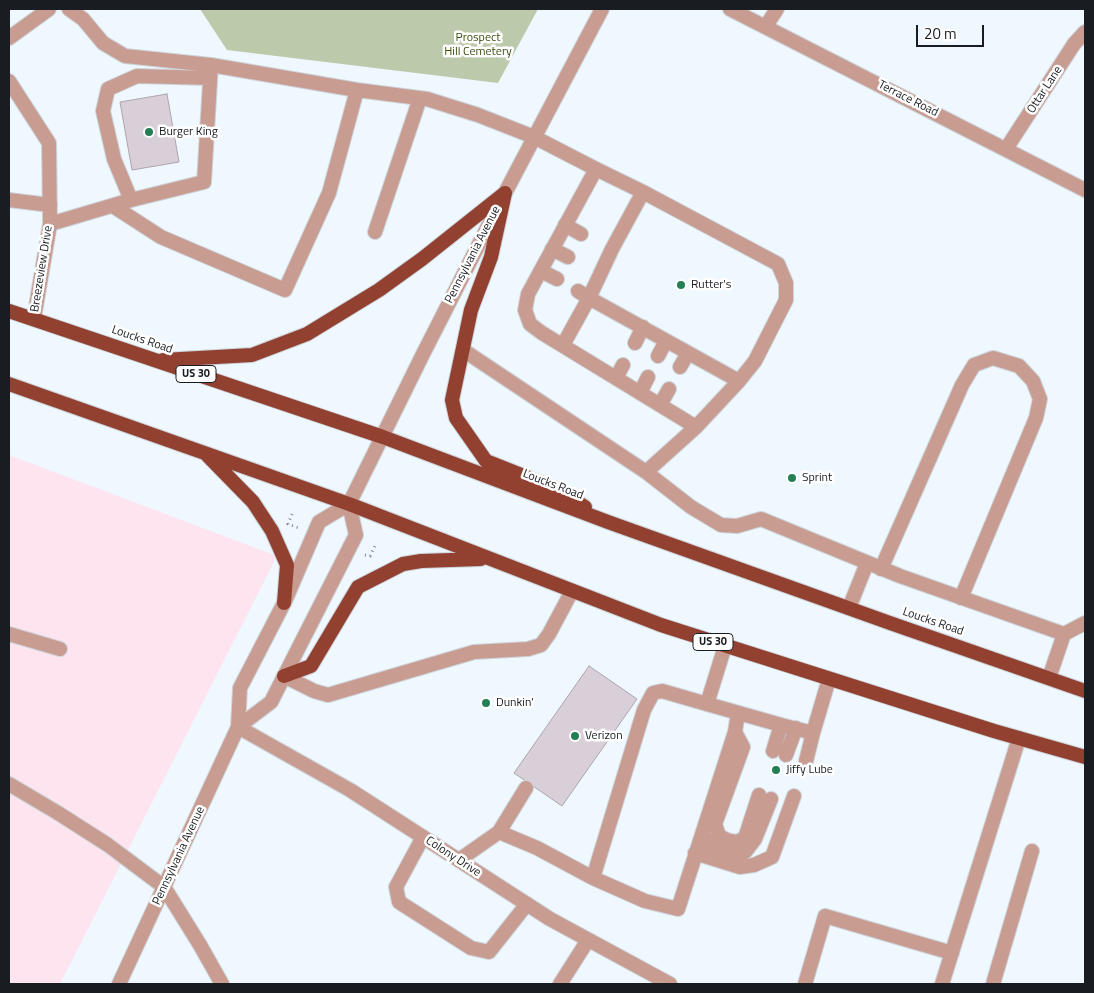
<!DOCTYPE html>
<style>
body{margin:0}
#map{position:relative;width:1094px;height:993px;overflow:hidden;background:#eff7ff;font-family:"Titillium Web",sans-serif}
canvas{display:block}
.frame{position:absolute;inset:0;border:10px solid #191c20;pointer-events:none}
.scale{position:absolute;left:916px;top:25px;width:68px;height:22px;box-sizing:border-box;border:2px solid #191c20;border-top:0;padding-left:6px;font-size:15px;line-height:18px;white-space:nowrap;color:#191c20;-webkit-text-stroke:4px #fff;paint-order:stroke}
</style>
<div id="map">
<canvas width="1094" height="993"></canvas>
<div class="frame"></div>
<div class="scale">20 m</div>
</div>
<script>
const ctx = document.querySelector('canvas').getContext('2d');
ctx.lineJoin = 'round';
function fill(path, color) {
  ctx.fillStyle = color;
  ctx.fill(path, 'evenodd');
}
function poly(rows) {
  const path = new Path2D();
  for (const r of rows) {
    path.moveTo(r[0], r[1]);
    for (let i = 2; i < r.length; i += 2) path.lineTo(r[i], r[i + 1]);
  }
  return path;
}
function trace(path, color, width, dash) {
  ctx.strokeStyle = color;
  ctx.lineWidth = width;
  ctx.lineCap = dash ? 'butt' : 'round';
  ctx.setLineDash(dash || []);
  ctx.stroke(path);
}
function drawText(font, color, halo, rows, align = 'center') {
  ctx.font = font + ' "Titillium Web",sans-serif';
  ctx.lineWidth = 5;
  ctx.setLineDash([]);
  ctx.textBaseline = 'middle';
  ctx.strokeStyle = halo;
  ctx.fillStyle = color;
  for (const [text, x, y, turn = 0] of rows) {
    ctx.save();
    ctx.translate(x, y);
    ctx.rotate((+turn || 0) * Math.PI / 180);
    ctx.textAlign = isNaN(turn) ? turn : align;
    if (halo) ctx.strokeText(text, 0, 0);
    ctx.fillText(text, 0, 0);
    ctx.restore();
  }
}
fill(poly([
 [9,455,277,556,60,984,9,984]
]), '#fde4ef');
fill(poly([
 [200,9,538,9,498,83,227,50]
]), '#bccaab');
const building = poly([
 [167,94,179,162,132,170,120,102,167,94],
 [589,666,637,699,562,806,514,773,589,666]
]);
fill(building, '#d8cfd9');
trace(building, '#ada4ad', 1);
const service = poly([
 [69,9,83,19,103,43,125,56,211,65],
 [9,38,49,9],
 [596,169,528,294,525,310,530,324,542,333,696,427],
 [643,192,612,249,589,298,739,381],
 [9,200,50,205],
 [131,200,114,159,103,111,108,89,137,76,210,78],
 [113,206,161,237,285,290,329,193,357,90],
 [50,224,131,200,204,182,211,65,357,90,427,99,478,115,534,137,596,169,643,192,778,264,786,283,786,300,755,361,739,381,696,427,646,472],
 [565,225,581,234],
 [375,232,420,98],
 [552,249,568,257],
 [541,271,557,279],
 [635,343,643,327],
 [563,345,589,298,578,291],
 [463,350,646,472,691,507,721,525,737,526,761,519,900,576,1064,634,1049,678],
 [658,356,666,341],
 [680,367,688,353],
 [616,378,623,365],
 [640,393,648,377],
 [660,405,669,389],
 [881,569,962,385,974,365,993,358,1019,366,1033,381,1040,399,1036,418,961,598],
 [849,608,867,563],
 [9,634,60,649],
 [1064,634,1085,623],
 [284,676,314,691,328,695,474,652,528,649,541,645,549,634,572,591],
 [707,704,725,646],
 [738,713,735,732,678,909,645,901,593,878,644,710,653,693,662,691,707,704,781,725,813,733,829,679],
 [735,732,743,747,715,824,719,836,727,840,737,842,745,838,759,795],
 [773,751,781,725],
 [786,755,796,728],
 [806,761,813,733],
 [9,784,58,813,108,845,164,887,200,945,222,984],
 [499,832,526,788],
 [702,834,713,849,727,854,745,852,755,839,771,799],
 [423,837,396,887,399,902,471,948,489,952,527,904],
 [695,853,740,867,754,865,772,857,794,796],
 [459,860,499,832,537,848,593,878],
 [560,984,588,940],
 [805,984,825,916,952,953],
 [942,984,1019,738],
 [993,984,1032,851]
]);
const minor = poly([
 [730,9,1085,190],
 [766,26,777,9],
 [9,81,49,143,50,224,34,318],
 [1006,149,1074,44,1085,32],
 [238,727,350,790,550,919,670,984],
 [238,727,271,702,356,535,349,504],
 [119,984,238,727,240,688,284,603]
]);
const tertiary = poly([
 [285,601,319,522,349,504,422,356,505,193,602,9]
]);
const trunk = poly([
 [505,193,491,257,471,310,452,400,456,418,486,461,559,490,585,507],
 [9,311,383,437,608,522,890,623,1085,691],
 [163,360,252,355,307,334,379,290,422,259,505,193],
 [9,384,349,504,661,625,994,731,1085,757],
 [208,456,253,502,272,531,287,565,284,603],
 [284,676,311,666,358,587,403,564,421,561,481,559]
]);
trace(service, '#cdd4db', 16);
trace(minor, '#cdd4db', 16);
trace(tertiary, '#cdd4db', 16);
trace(trunk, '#cdd4db', 16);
trace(poly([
 [292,514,288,524,299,528],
 [365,555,370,556,375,546]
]), '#858a91', 3, [1, 4]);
trace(service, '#c99c92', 14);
trace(minor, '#c99c92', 14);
trace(tertiary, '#c99c92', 14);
trace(trunk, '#924030', 14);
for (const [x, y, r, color] of [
 [149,132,5,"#247f55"],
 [681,285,5,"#247f55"],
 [792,478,5,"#247f55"],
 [486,703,5,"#247f55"],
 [575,736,5,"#247f55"],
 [776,770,5,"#247f55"]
]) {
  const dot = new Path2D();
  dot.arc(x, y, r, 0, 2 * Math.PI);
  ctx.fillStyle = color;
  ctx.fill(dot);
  trace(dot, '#fff', 2);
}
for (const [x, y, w] of [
 [196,374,40],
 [713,642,40]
]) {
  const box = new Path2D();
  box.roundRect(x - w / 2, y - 8.5, w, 17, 4);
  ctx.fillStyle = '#fff';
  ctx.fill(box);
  trace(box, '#191c20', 1);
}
drawText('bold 11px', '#191c20', null, [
 ["US 30",196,374],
 ["US 30",713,642]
]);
drawText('12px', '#395010', '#fff', [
 ["Prospect",478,38],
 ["Hill Cemetery",478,52]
]);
drawText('12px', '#191c20', '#fff', [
 ["Ottar Lane",1045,90,-57],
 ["Terrace Road",908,99,27],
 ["Pennsylvania Avenue",473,255,-63],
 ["Breezeview Drive",42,269,-81],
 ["Loucks Road",142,340,19],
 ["Loucks Road",553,485,21],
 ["Loucks Road",933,622,19],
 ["Pennsylvania Avenue",179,856,-65],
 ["Colony Drive",453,857,33]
]);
drawText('12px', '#191c20', '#fff', [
 ["Burger King",159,132],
 ["Rutter's",691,285],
 ["Sprint",802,478],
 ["Dunkin'",496,703],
 ["Verizon",585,736],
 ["Jiffy Lube",786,770]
], 'left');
</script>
